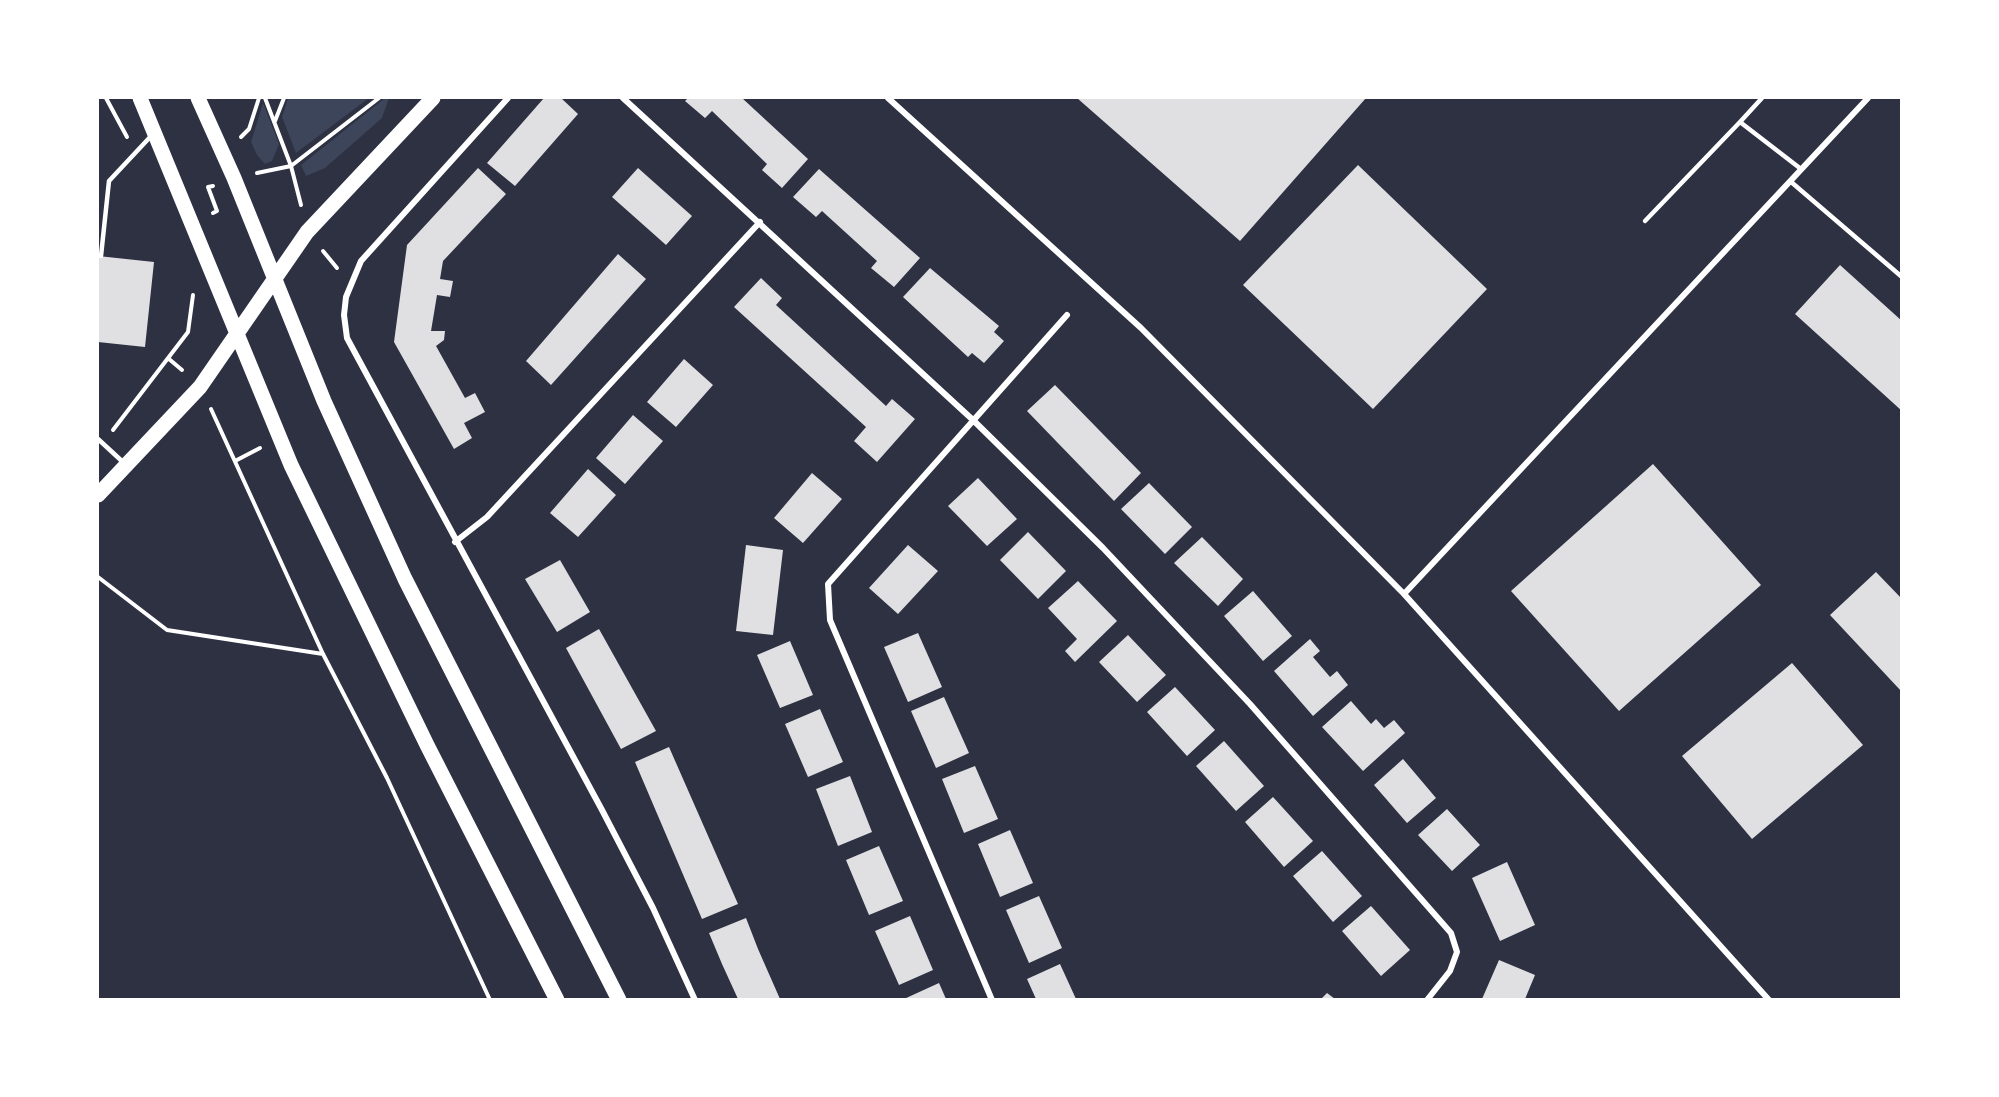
<!DOCTYPE html>
<style>
body{margin:0}
#map{position:relative;width:1999px;height:1097px;overflow:hidden;background:#2d3142;font-family:"Zilla Slab",serif}
canvas{display:block}
.frame{position:absolute;inset:0;border:99px solid #fff;pointer-events:none}
</style>
<div id="map">
<canvas width="1999" height="1097"></canvas>
<div class="frame"></div>
</div>
<script>
const ctx = document.querySelector('canvas').getContext('2d');
ctx.lineJoin = 'round';
function fill(path, color) {
  ctx.fillStyle = color;
  ctx.fill(path, 'evenodd');
}
function poly(rows) {
  const path = new Path2D();
  for (const r of rows) {
    path.moveTo(r[0], r[1]);
    for (let i = 2; i < r.length; i += 2) path.lineTo(r[i], r[i + 1]);
  }
  return path;
}
function trace(path, color, width, dash) {
  ctx.strokeStyle = color;
  ctx.lineWidth = width;
  ctx.lineCap = dash ? 'butt' : 'round';
  ctx.setLineDash(dash || []);
  ctx.stroke(path);
}
fill(poly([
 [288,98,369,98,296,153,282,117],
 [385,98,389,98,382,118,325,168,306,176,301,165],
 [263,103,279,144,272,161,265,164,257,155,251,142]
]), '#3c4559');
fill(poly([
 [544,98,561,98,578,114,515,186,487,163],
 [688,98,742,98,808,159,782,188,762,170,767,164,737,135,712,111,705,118,685,101],
 [1077,98,1366,98,1240,241],
 [1358,165,1487,289,1373,409,1243,285],
 [478,168,506,194,443,261,440,279,453,281,450,297,437,295,431,331,445,331,444,340,436,346,465,398,475,393,485,412,464,423,472,438,454,449,394,342,407,245],
 [638,168,692,216,666,245,612,197],
 [819,169,920,258,894,287,871,268,877,261,822,211,816,217,793,197],
 [618,254,646,279,551,385,526,361],
 [98,256,154,262,145,347,98,342],
 [1840,265,1902,321,1902,411,1795,314],
 [930,268,999,326,994,332,1004,341,984,363,972,353,968,357,903,297],
 [761,278,782,298,776,305,886,406,892,399,915,419,877,462,854,441,866,427,734,307],
 [684,359,713,385,676,427,647,402],
 [1055,385,1141,473,1114,501,1027,411],
 [633,415,663,441,625,484,596,458],
 [1653,464,1761,585,1619,711,1511,591],
 [588,469,616,495,578,537,550,513],
 [812,473,842,499,803,543,774,518],
 [978,478,1017,519,987,546,948,506],
 [1149,483,1192,527,1165,554,1121,509],
 [1028,532,1066,571,1038,599,1000,560],
 [1202,537,1243,579,1218,606,1174,563],
 [746,545,783,550,773,635,736,631],
 [908,545,938,571,898,614,869,588],
 [560,560,590,612,557,632,525,579],
 [1876,572,1902,599,1902,692,1830,615],
 [1078,581,1117,621,1075,662,1065,651,1077,639,1048,608],
 [1253,591,1292,636,1263,661,1224,616],
 [599,629,656,731,621,749,566,648],
 [918,633,942,687,908,702,884,647],
 [1128,635,1166,675,1137,702,1099,662],
 [1310,639,1320,651,1313,657,1330,677,1337,671,1348,685,1313,716,1274,671],
 [790,641,813,695,780,708,757,655],
 [1792,663,1863,745,1752,839,1682,756],
 [1175,687,1215,730,1187,756,1147,712],
 [944,697,969,753,936,768,911,711],
 [1351,701,1371,724,1376,719,1384,728,1394,720,1405,733,1363,771,1322,727],
 [820,709,843,762,808,777,785,724],
 [1224,741,1264,786,1236,811,1196,766],
 [669,747,738,904,702,919,635,762],
 [1403,759,1436,798,1407,823,1374,785],
 [975,766,998,819,964,833,942,779],
 [850,776,872,832,838,846,816,789],
 [1273,797,1313,841,1284,867,1245,822],
 [1447,809,1480,845,1452,871,1418,835],
 [1010,830,1033,883,1000,897,978,844],
 [879,846,903,901,869,915,846,860],
 [1322,851,1362,896,1333,922,1293,876],
 [1507,862,1535,925,1500,941,1472,878],
 [1039,896,1062,948,1029,963,1006,910],
 [1371,906,1410,950,1381,976,1342,931],
 [910,916,933,970,899,985,875,931],
 [746,918,758,949,780,999,738,999,722,964,709,933],
 [1499,960,1535,975,1525,999,1482,999],
 [1060,964,1076,999,1036,999,1027,979],
 [939,983,946,999,904,999],
 [1327,993,1335,999,1321,999]
]), '#e0e0e3');
trace(poly([
 [106,98,127,137],
 [265,98,291,166,301,205],
 [275,121,284,98],
 [241,137,249,129,259,98],
 [257,173,291,166,379,98],
 [213,186,208,187,217,211,213,213],
 [323,251,337,268],
 [169,359,182,370],
 [211,409,323,654,387,778,490,1000],
 [113,430,188,332,193,295],
 [235,461,260,448],
 [98,577,167,630,323,654]
]), '#fff', 4);
trace(poly([
 [1762,98,1740,122,1801,169],
 [1790,181,1902,277],
 [1645,221,1740,122],
 [101,256,109,181,152,135],
 [98,439,124,463]
]), '#fff', 4.5);
trace(poly([
 [508,98,361,261,346,297,344,315,347,338,602,810,653,908,695,1000],
 [623,98,973,420,1103,548,1250,704,1451,933,1457,952,1450,971,1427,1000],
 [888,98,1141,328,1404,594,1769,1000],
 [455,542,487,517,760,222],
 [1404,594,1868,98],
 [992,1000,830,620,828,584,1067,315]
]), '#fff', 6);
trace(poly([
 [140,98,291,465,427,745,557,1000],
 [198,98,234,178,324,401,405,579,619,1000],
 [98,495,200,387,307,232,433,98]
]), '#fff', 15);
</script>
